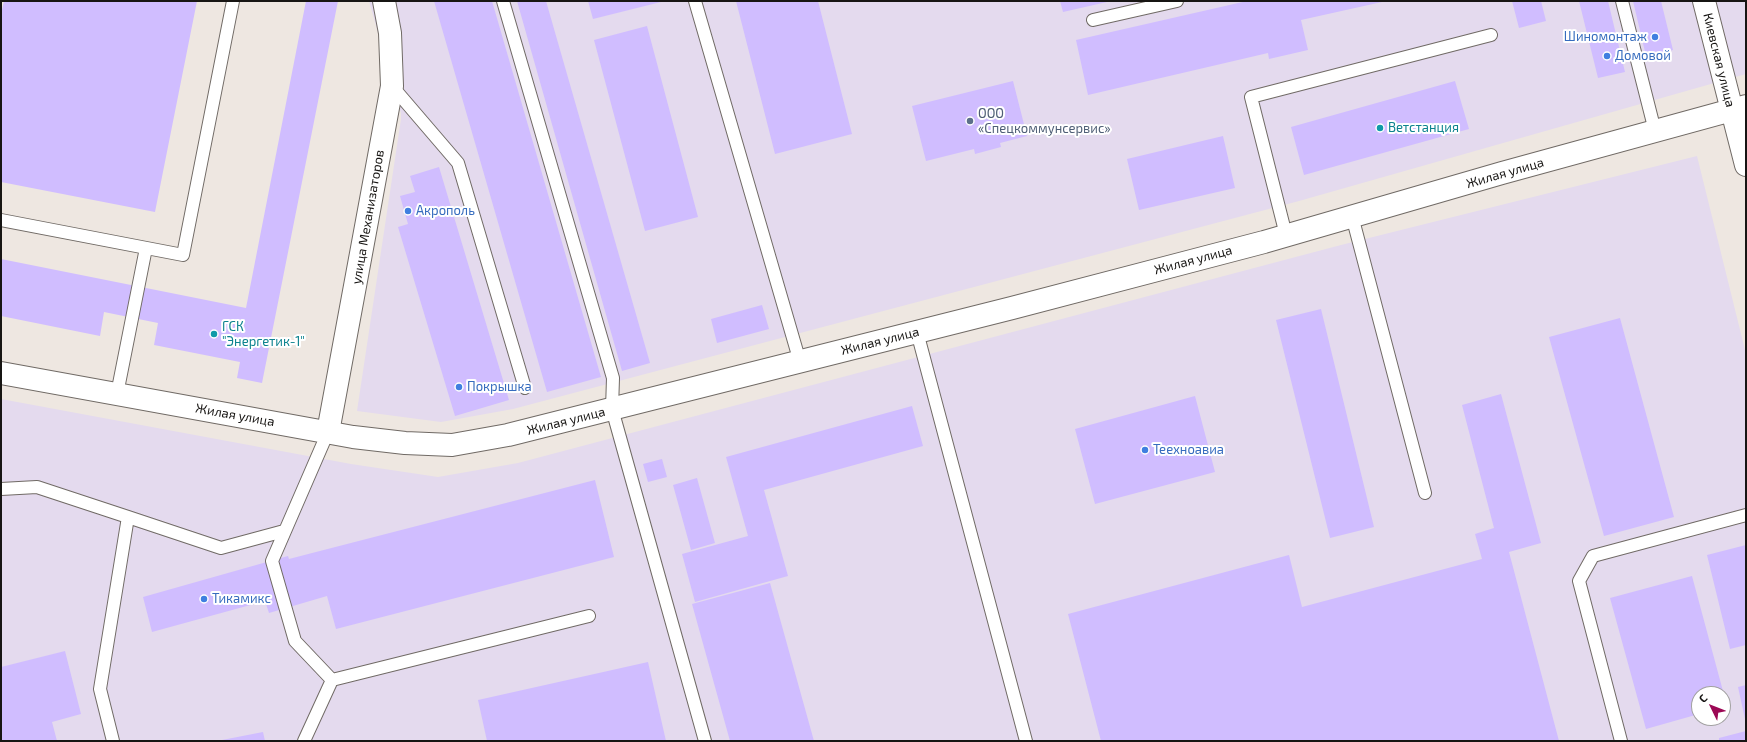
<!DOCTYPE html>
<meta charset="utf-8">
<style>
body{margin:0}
#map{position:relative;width:1747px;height:742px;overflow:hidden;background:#eee7e1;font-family:"Exo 2",sans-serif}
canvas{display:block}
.frame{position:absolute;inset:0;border:2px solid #171513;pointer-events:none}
.north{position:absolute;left:1691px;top:686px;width:40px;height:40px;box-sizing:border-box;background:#fff;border:1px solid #a2a1a1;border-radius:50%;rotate:313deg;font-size:11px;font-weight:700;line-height:16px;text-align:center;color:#171513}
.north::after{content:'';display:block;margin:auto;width:14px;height:18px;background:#9c0855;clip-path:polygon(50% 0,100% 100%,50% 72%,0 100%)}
</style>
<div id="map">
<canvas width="1747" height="742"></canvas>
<div class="frame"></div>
<div class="north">С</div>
</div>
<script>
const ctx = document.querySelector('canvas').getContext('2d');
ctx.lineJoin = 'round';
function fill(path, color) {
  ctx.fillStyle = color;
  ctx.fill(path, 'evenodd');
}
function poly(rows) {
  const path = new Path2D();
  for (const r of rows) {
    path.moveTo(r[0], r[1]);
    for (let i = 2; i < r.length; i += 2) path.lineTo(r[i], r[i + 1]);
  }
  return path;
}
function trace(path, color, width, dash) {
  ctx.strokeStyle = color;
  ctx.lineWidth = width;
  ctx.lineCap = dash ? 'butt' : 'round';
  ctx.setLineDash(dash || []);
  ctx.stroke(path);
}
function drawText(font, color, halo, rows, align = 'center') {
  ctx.font = font + ' "Exo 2",sans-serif';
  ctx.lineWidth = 4;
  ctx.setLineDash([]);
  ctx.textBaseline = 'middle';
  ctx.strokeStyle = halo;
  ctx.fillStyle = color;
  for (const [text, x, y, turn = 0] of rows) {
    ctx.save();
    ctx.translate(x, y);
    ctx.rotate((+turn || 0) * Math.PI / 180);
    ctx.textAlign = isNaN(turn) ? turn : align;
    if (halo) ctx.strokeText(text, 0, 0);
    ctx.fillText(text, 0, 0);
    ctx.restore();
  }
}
fill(poly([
 [369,1,1746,1,1746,74,1299,201,513,409,441,422,357,411,401,119,401,113],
 [1697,156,1746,354,1746,741,1,741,1,399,351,464,438,477,518,463,1341,245],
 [1699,694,1723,694,1723,718,1699,718]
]), '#e4daee');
fill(poly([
 [4,1,197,1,155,212,1,182,1,14],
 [306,1,338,1,262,383,237,378,240,362,154,345,158,323,104,312,100,336,1,316,1,259,246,308],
 [434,1,492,1,601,377,547,392],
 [517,1,546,1,650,363,622,371],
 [588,1,661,1,661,2,593,19],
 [736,1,818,1,852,134,775,154],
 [1060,1,1107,1,1107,2,1063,12],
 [1247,1,1382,2,1301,20,1308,50,1269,59,1268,53,1088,95,1076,40],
 [1512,1,1541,1,1546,21,1519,28],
 [1579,1,1608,1,1625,72,1598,78],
 [1633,1,1661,1,1673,50,1646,56],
 [647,26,698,217,645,231,594,40],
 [1013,81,1027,136,1000,143,1001,147,975,154,974,149,926,161,912,106],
 [1455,81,1469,129,1304,175,1291,127],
 [1223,136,1235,188,1139,210,1127,159],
 [439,167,509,400,455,416,398,227,408,224,400,196,415,192,410,176],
 [762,305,769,329,717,343,711,319],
 [1321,309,1374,527,1330,538,1276,320],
 [1620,318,1674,517,1604,536,1549,337],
 [1501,394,1541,543,1509,552,1559,741,1101,741,1068,614,1289,555,1302,607,1482,559,1475,534,1494,528,1462,405],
 [1195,396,1215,472,1095,504,1075,429],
 [912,406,923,446,764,490,788,576,695,602,682,554,748,536,726,457],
 [662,459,667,477,648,482,643,464],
 [697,478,715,543,691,550,673,485],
 [595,480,614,557,336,629,327,596,269,613,265,601,152,632,143,597,288,556,289,559,316,552],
 [1746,545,1746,645,1730,649,1707,555],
 [1692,576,1727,706,1723,707,1723,694,1699,694,1699,714,1646,729,1610,598],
 [770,583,814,741,730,741,692,604],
 [65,651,81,714,52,722,57,741,1,741,1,667],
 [648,662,666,741,487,741,478,700],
 [1746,685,1746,719,1745,719,1738,687],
 [1746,731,1746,741,1719,741,1719,738],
 [263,732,265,741,222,741,222,740]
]), '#d0bdff');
const lane = poly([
 [503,1,613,378,612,409,705,741],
 [695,1,800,362],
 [1622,1,1655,131],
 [1093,20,1177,1],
 [392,86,458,163,525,388],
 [1352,216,1425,493],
 [1,220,183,255,233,1],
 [1286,235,1251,97,1491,35],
 [917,332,1026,741],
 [117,394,146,248],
 [328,432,272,561,295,641,332,680],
 [1,489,37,487,128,517,100,689,113,741],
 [128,517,221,548,284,531],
 [304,741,332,680,589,616],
 [1621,741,1579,581,1593,556,1746,515]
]);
const street = poly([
 [1704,1,1746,165],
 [328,432,392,86,390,33,384,1]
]);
const secondary = poly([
 [1,373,353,437,405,443,452,445,508,435,1012,308,1264,242,1502,173,1746,106]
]);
trace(lane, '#706a65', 14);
trace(street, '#706a65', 24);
trace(secondary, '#706a65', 24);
trace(lane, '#fff', 12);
trace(street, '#fff', 22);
trace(secondary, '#fff', 22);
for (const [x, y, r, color] of [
 [1655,37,4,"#3f7fe0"],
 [1607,56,4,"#3f7fe0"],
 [970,121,4,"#5c6f8a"],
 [1380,128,4,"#0f9aa8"],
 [408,211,4,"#3f7fe0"],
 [214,334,4,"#0f9aa8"],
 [459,387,4,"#3f7fe0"],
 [1145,450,4,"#3f7fe0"],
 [204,599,4,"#3f7fe0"]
]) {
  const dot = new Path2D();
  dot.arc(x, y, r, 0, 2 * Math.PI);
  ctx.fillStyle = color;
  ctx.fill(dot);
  trace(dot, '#fff', 1.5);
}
drawText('13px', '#366cbe', '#fff', [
 ["Шиномонтаж",1647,37,"right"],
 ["Домовой",1615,56],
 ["Акрополь",416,211],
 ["Покрышка",467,387],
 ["Теехноавиа",1153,450],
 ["Тикамикс",212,599]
], 'left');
drawText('13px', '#171513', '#fff', [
 ["Киевская улица",1719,60,76],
 ["Жилая улица",1505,173,-16],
 ["улица Механизаторов",368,217,-80],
 ["Жилая улица",1193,260,-15],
 ["Жилая улица",880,341,-14],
 ["Жилая улица",235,415,10],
 ["Жилая улица",566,421,-14]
]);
drawText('13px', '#4e5e75', '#fff', [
 ["ООО",978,114],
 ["«Спецкоммунсервис»",978,129]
], 'left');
drawText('13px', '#0d838f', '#fff', [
 ["Ветстанция",1388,128],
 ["ГСК",222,327],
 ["\"Энергетик-1\"",222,342]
], 'left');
</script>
